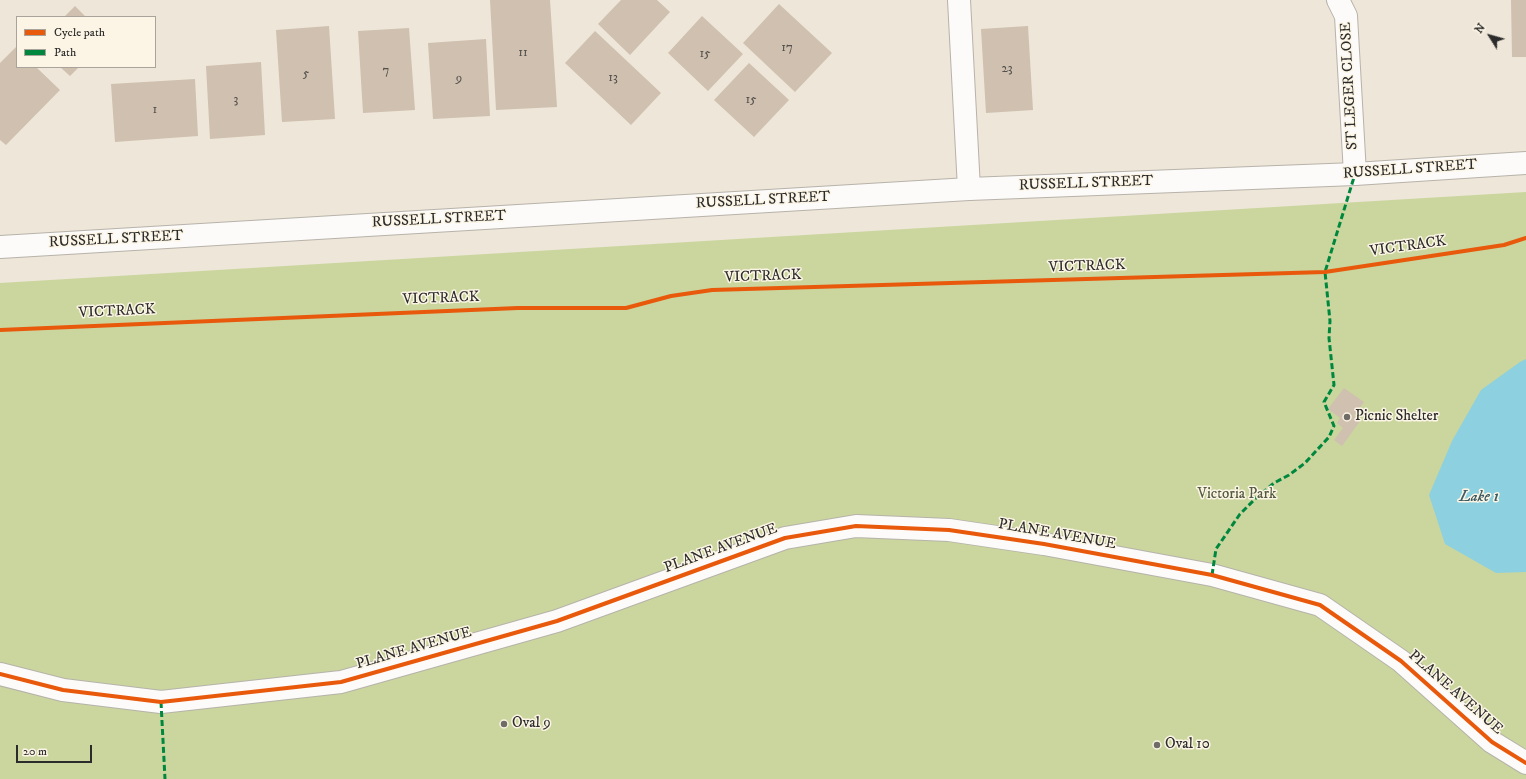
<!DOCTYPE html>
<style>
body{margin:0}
#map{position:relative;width:1526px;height:779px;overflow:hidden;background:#eee6d8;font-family:"IM FELL DW Pica",serif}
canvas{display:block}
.legend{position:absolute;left:16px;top:16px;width:140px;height:52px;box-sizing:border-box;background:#fcf5e5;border:1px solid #a8a49b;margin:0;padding:5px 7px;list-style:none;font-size:12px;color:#2b2b2b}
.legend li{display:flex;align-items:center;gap:8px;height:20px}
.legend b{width:20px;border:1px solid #a8a49b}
.north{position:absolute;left:1470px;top:16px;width:40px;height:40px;-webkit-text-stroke:3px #fcf5e5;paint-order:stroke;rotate:307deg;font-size:11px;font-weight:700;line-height:16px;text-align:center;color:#2b2b2b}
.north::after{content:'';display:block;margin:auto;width:14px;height:18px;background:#2b2b2b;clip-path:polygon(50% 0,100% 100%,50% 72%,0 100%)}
.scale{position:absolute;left:16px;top:745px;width:76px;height:18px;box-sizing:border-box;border:2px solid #2b2b2b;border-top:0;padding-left:5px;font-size:12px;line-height:14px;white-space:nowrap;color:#2b2b2b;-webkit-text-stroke:3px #fcf5e5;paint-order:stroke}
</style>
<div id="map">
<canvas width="1526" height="779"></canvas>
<ul class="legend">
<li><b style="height:5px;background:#e8590c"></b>Cycle path</li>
<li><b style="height:5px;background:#00873e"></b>Path</li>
</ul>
<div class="north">N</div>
<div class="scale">20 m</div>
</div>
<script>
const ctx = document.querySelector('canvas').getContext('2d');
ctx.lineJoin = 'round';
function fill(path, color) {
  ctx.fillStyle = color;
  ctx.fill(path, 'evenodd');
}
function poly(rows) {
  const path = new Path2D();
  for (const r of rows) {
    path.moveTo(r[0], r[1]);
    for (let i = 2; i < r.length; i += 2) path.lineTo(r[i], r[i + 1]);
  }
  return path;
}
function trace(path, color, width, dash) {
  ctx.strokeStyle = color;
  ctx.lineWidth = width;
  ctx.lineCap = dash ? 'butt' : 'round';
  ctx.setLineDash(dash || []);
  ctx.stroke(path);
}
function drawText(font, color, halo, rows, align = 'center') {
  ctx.font = font + ' "IM FELL DW Pica",serif';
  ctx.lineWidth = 3;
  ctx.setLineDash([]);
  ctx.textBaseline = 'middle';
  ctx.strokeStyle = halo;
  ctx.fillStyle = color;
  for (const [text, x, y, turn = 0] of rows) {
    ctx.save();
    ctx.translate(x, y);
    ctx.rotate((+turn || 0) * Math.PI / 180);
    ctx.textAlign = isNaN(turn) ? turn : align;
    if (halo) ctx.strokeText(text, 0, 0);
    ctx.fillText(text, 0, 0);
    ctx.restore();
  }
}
fill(poly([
 [1526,192,1526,779,0,779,0,283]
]), '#cad69e');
fill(poly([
 [1526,359,1526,572,1496,573,1445,544,1429,495,1452,441,1481,390,1520,362]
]), '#8dd0df');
fill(poly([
 [490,0,550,0,557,107,496,110],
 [621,0,657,0,670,12,630,55,598,24],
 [1511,0,1526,0,1526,57,1512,57],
 [779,4,832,53,795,92,743,43],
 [75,6,86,17,64,17],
 [702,16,743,54,708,91,668,53],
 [329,26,335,119,282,122,276,30],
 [1028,26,1033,110,986,113,981,29],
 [409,28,415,110,363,113,358,31],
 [595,31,661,93,631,125,565,63],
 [486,39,490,116,433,119,428,43],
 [16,47,17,48,17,67,36,67,60,90,6,145,0,140,0,63],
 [261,62,265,135,210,139,206,66],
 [749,63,789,100,754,137,714,100],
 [60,67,79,67,70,76],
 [195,79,198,136,115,142,111,84],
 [1344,388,1364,402,1354,416,1360,421,1342,446,1334,440,1343,428,1337,423,1340,418,1328,409]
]), '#cfc0b0');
const street = poly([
 [959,0,969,189],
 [1338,0,1346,16,1355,174],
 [0,674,63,690,161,702,341,682,557,621,785,538,856,526,949,530,1044,544,1212,575,1320,605,1401,661,1492,742,1526,763]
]);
const secondary = poly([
 [0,247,969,189,1355,174,1526,163]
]);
trace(street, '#b7b2aa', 24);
trace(secondary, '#b7b2aa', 24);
trace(street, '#fcfbf9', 22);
trace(secondary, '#fcfbf9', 22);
trace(poly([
 [1212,575,1216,549,1240,514,1255,499,1274,483,1289,475,1305,463,1329,437,1334,426,1324,402,1334,385,1329,338,1330,321,1325,272,1355,174],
 [161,702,165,779]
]), '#00873e', 3, [6, 3]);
trace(poly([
 [0,330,518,308,626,308,671,296,712,290,1325,272,1504,245,1526,238],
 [0,674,63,690,161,702,341,682,557,621,785,538,856,526,949,530,1044,544,1212,575,1320,605,1401,661,1492,742,1526,763]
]), '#e8590c', 4);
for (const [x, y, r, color] of [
 [1347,417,4,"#6f6c68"],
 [504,724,4,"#6f6c68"],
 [1157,745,4,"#6f6c68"]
]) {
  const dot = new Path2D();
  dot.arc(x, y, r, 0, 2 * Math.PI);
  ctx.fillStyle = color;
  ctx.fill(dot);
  trace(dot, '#fcf5e5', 1.5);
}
drawText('13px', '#54504c', null, [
 ["17",787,48],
 ["11",523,53],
 ["15",705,54],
 ["23",1007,69],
 ["7",386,71],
 ["5",306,74],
 ["13",613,78],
 ["9",459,79],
 ["3",236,100],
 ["15",751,100],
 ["1",155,110]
]);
drawText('15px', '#2b2b2b', '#fcf5e5', [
 ["ST LEGER CLOSE",1350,86,-93],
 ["RUSSELL STREET",1410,170,-4],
 ["RUSSELL STREET",1086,184,-2],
 ["RUSSELL STREET",763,201,-3],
 ["RUSSELL STREET",439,220,-3],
 ["RUSSELL STREET",116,240,-3],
 ["VICTRACK",1408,247,-8],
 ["VICTRACK",1087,267,-2],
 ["VICTRACK",763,277,-2],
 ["VICTRACK",441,299,-2],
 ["VICTRACK",117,312,-3],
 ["PLANE AVENUE",1057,535,10],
 ["PLANE AVENUE",721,549,-20],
 ["PLANE AVENUE",414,649,-16],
 ["PLANE AVENUE",1455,693,41]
]);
drawText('15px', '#2b2b2b', '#fcf5e5', [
 ["Picnic Shelter",1355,417],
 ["Oval 9",512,724],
 ["Oval 10",1165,745]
], 'left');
drawText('15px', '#525a3f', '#fcf5e5', [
 ["Victoria Park",1237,495]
]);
drawText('italic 16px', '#3c5a62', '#fcf5e5', [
 ["Lake 1",1479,498]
]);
</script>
